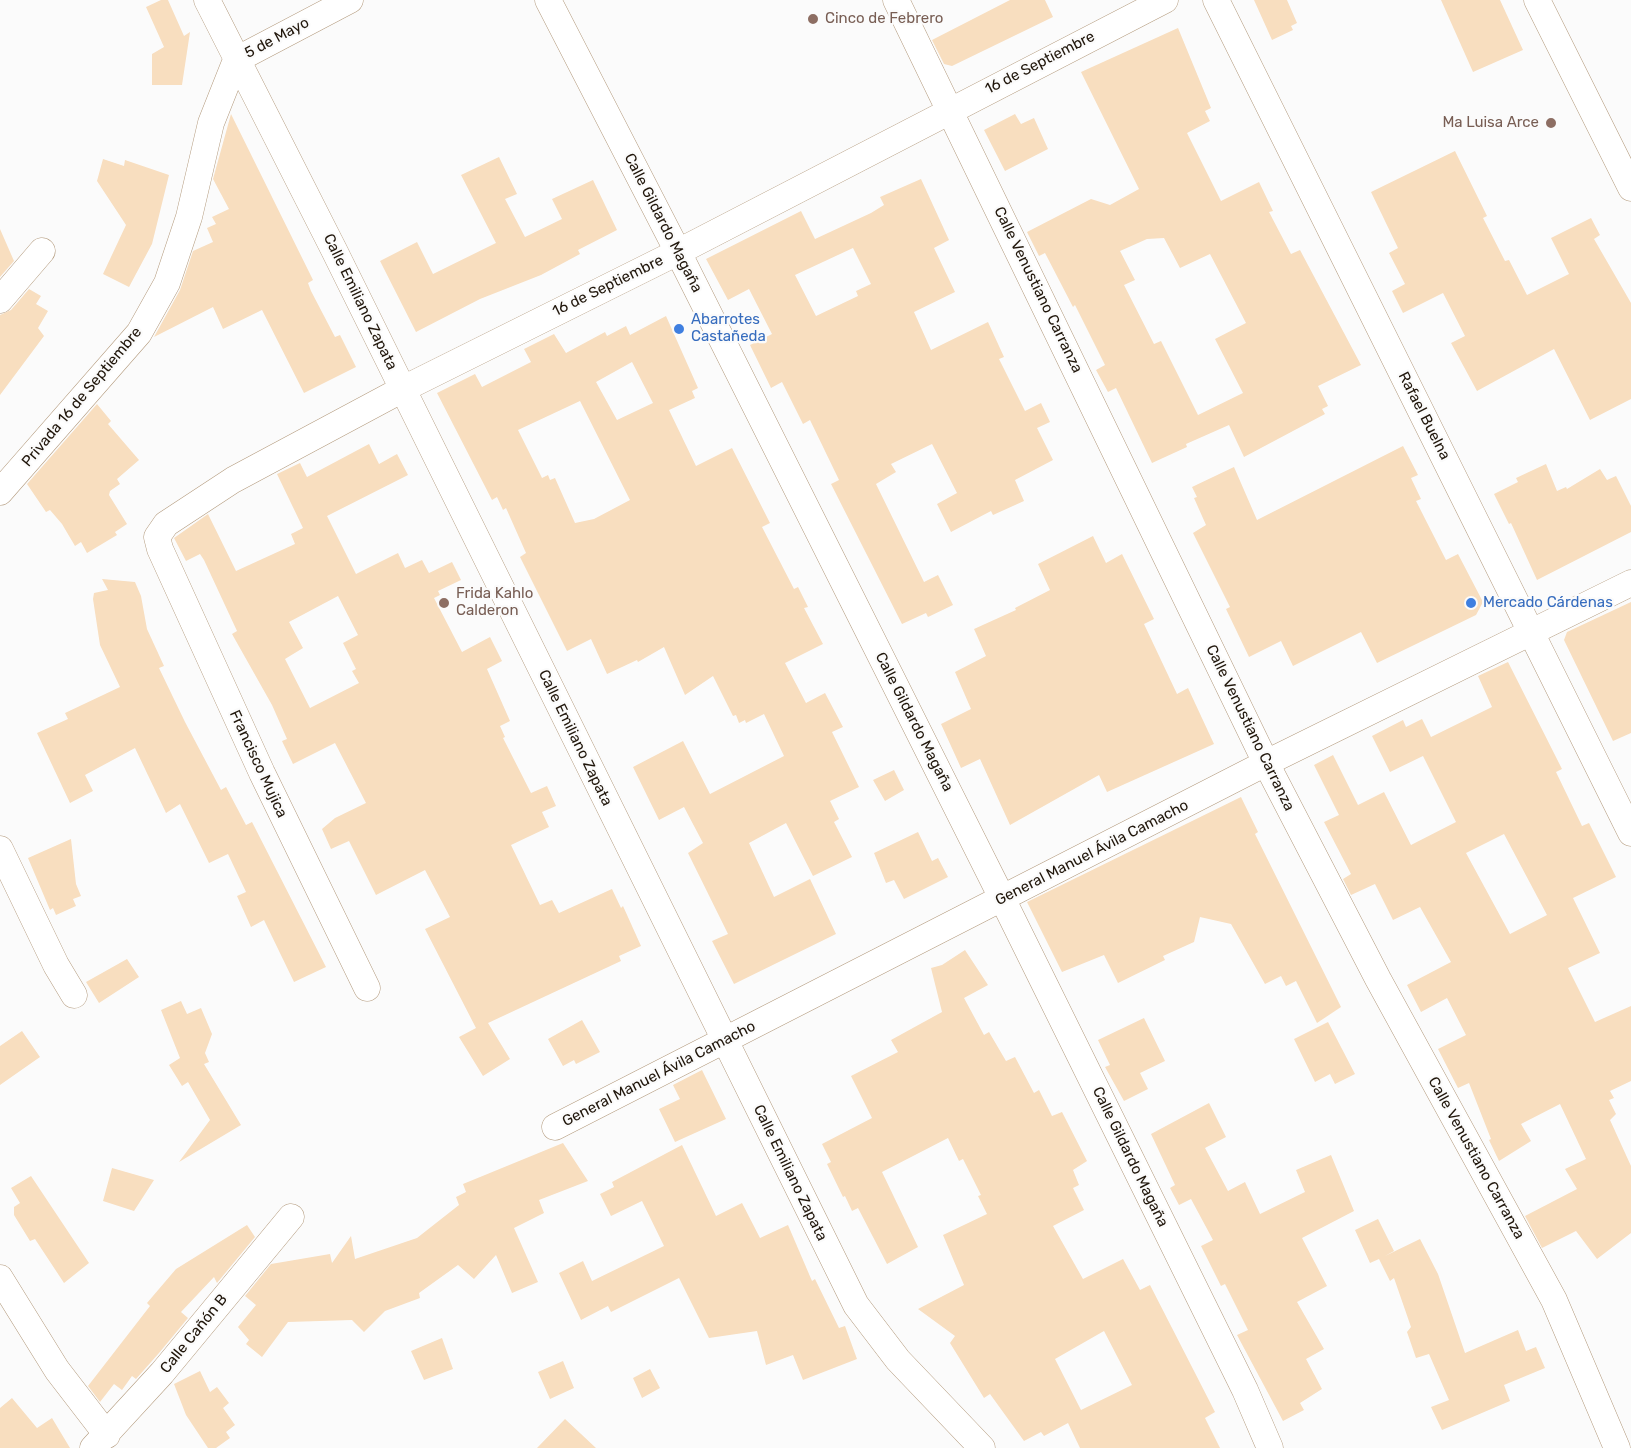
<!DOCTYPE html>
<meta charset="utf-8">
<style>
body{margin:0}
canvas{display:block;background:#fbfbfb}
</style>
<canvas width="1631" height="1448"></canvas>
<script>
const ctx = document.querySelector('canvas').getContext('2d');
ctx.lineJoin = 'round';
function fill(path, color) {
  ctx.fillStyle = color;
  ctx.fill(path, 'evenodd');
}
function poly(rows) {
  const path = new Path2D();
  for (const r of rows) {
    path.moveTo(r[0], r[1]);
    for (let i = 2; i < r.length; i += 2) path.lineTo(r[i], r[i + 1]);
  }
  return path;
}
function trace(path, color, width, dash) {
  ctx.strokeStyle = color;
  ctx.lineWidth = width;
  ctx.lineCap = dash ? 'butt' : 'round';
  ctx.setLineDash(dash || []);
  ctx.stroke(path);
}
function drawText(font, color, halo, rows, align = 'center') {
  ctx.font = font + ' Rubik,sans-serif';
  ctx.lineWidth = 4.5;
  ctx.setLineDash([]);
  ctx.textBaseline = 'middle';
  ctx.strokeStyle = halo;
  ctx.fillStyle = color;
  for (const [text, x, y, turn = 0] of rows) {
    ctx.save();
    ctx.translate(x, y);
    ctx.rotate((+turn || 0) * Math.PI / 180);
    ctx.textAlign = isNaN(turn) ? turn : align;
    if (halo) ctx.strokeText(text, 0, 0);
    ctx.fillText(text, 0, 0);
    ctx.restore();
  }
}
fill(poly([
 [161,0,168,0,184,36,190,32,182,85,152,85,152,54,164,47,146,7],
 [1010,0,1045,0,1053,17,952,66,944,64,932,40],
 [1254,0,1287,0,1297,23,1291,26,1293,30,1272,40],
 [1441,0,1500,0,1523,50,1473,72],
 [1178,28,1211,108,1205,111,1210,121,1187,133,1221,201,1259,182,1273,211,1269,212,1291,254,1300,250,1361,365,1318,386,1328,406,1322,409,1325,414,1244,457,1229,425,1186,444,1187,447,1152,463,1116,388,1108,392,1096,370,1105,365,1075,305,1073,307,1045,253,1039,256,1027,232,1091,199,1110,205,1139,189,1081,72],
 [1164,238,1180,268,1210,254,1246,323,1215,339,1243,393,1198,415,1161,341,1154,344,1124,285,1135,280,1120,251,1147,239],
 [231,114,313,280,308,283,311,291,335,337,340,335,356,367,304,393,262,310,223,329,213,307,154,337,180,290,193,251,213,242,207,228,216,224,212,217,229,209,213,179],
 [1015,114,1021,124,1034,118,1048,149,1005,171,984,130],
 [1455,151,1487,216,1483,218,1505,261,1509,260,1527,295,1569,274,1551,238,1591,218,1600,235,1594,239,1631,303,1631,399,1590,420,1554,349,1477,391,1451,343,1465,336,1443,293,1403,313,1392,291,1405,284,1389,253,1398,248,1371,192],
 [499,157,517,194,505,199,525,237,562,219,552,199,593,180,617,230,578,250,580,254,541,275,480,299,416,332,380,261,417,242,433,274,496,243,461,175],
 [103,159,124,166,125,160,169,175,152,244,129,287,103,274,126,225,97,181],
 [921,179,949,240,934,248,955,292,914,312,931,350,988,322,1004,357,999,359,1025,411,1041,403,1050,422,1037,428,1053,460,1015,480,1024,501,993,515,991,511,951,532,937,504,957,493,932,444,891,464,896,472,876,484,924,582,938,575,953,605,928,617,926,613,902,624,831,484,839,480,810,420,803,424,782,382,771,388,750,345,772,334,749,289,728,300,706,259,801,211,815,239,871,213,884,205,880,197],
 [853,248,871,284,856,291,858,296,816,316,795,275],
 [0,229,14,261,0,277],
 [29,289,41,296,36,304,48,311,38,328,44,336,0,395,0,315,11,310],
 [666,316,698,388,692,391,695,398,669,410,696,466,732,448,770,523,762,527,794,589,798,587,808,607,804,608,823,644,785,663,806,703,825,693,843,727,832,732,859,787,830,801,839,819,834,822,852,857,813,876,786,823,749,843,774,897,810,879,836,934,734,984,712,941,728,934,688,853,703,843,684,807,659,820,633,767,683,741,710,794,784,756,764,714,746,723,745,720,739,723,736,715,733,716,713,676,685,695,664,647,638,662,637,660,607,674,591,639,567,651,520,557,526,553,506,508,503,510,497,497,492,500,437,393,475,374,482,387,531,362,524,349,554,334,566,353,605,332,607,336,626,326,630,335],
 [632,362,653,403,617,420,596,382],
 [580,401,630,500,594,519,575,523,555,478,550,480,548,475,542,478,518,430],
 [97,404,111,421,108,424,139,460,117,479,120,484,110,491,109,495,127,524,115,532,117,535,87,553,81,542,75,546,62,524,50,510,46,512,27,484],
 [369,444,379,464,397,454,408,475,327,516,356,574,398,553,405,568,422,560,429,573,452,562,461,580,438,591,440,595,434,598,462,652,490,637,502,661,487,669,510,721,500,726,505,737,503,738,531,793,547,786,556,806,542,812,549,827,511,845,540,905,552,900,559,913,612,889,621,908,623,906,641,946,619,956,621,961,488,1023,510,1059,483,1076,459,1037,476,1028,425,929,450,917,425,870,376,895,349,841,331,849,322,829,335,818,366,803,335,743,293,764,282,741,287,739,272,705,232,634,237,631,204,560,200,554,186,561,174,538,208,514,236,571,295,544,291,534,303,528,277,474,300,463,307,477],
 [338,596,358,635,343,643,356,669,352,671,359,683,310,708,285,659,303,648,289,622],
 [1403,446,1418,475,1411,478,1421,499,1416,501,1446,560,1458,554,1483,602,1476,615,1377,663,1361,632,1293,666,1281,641,1249,657,1226,609,1230,607,1193,533,1206,525,1194,498,1197,497,1192,487,1234,467,1257,520],
 [1546,464,1557,491,1566,487,1567,489,1600,469,1607,480,1616,476,1631,506,1631,532,1537,580,1511,523,1509,524,1494,494,1518,482,1516,478],
 [1093,536,1106,563,1122,554,1154,619,1144,624,1177,694,1188,688,1214,744,1107,792,1099,775,1010,825,980,759,961,768,941,724,971,709,955,672,986,656,974,629,1016,610,1015,608,1050,590,1038,564],
 [102,579,135,582,141,596,147,629,164,666,159,668,185,722,221,790,226,787,246,825,252,822,326,967,294,982,264,920,251,927,237,896,246,892,228,854,209,863,180,804,166,813,135,748,85,775,93,791,70,803,37,733,68,719,65,713,120,687,100,645,93,599,94,593,108,590],
 [1631,602,1631,733,1613,741,1564,640,1567,632],
 [1508,662,1562,769,1556,772,1582,826,1589,823,1616,877,1573,898,1600,953,1568,968,1595,1022,1631,1006,1631,1081,1610,1091,1614,1098,1609,1100,1616,1114,1610,1120,1631,1166,1631,1233,1597,1259,1576,1231,1542,1248,1525,1216,1577,1189,1565,1169,1586,1159,1560,1104,1521,1124,1531,1141,1499,1161,1489,1140,1491,1139,1469,1083,1458,1088,1438,1049,1466,1035,1447,998,1421,1012,1407,985,1451,962,1420,907,1393,920,1375,884,1351,895,1343,879,1351,874,1324,822,1339,815,1314,765,1333,755,1358,805,1384,792,1411,845,1456,822,1423,756,1390,772,1372,736,1403,720,1406,727,1422,719,1431,737,1492,707,1478,676],
 [1504,834,1547,915,1510,934,1466,853],
 [894,770,904,790,885,801,873,780],
 [1241,797,1258,832,1255,834,1341,1007,1317,1023,1296,981,1286,986,1281,976,1265,984,1231,924,1200,917,1194,942,1163,956,1165,960,1118,983,1104,955,1062,972,1027,902],
 [918,832,932,861,938,858,948,877,904,899,894,880,886,883,874,853],
 [71,839,76,884,81,896,73,899,76,906,56,915,53,908,50,910,28,858],
 [965,950,988,985,964,998,984,1035,989,1032,1006,1061,1015,1057,1034,1093,1039,1090,1052,1116,1062,1112,1087,1161,1073,1170,1079,1185,1073,1188,1084,1210,1053,1226,1083,1279,1123,1259,1140,1290,1150,1285,1215,1412,1205,1418,1220,1448,1080,1448,1068,1423,1044,1436,1041,1432,1024,1441,990,1394,984,1398,950,1343,955,1336,918,1309,964,1285,943,1235,987,1214,978,1196,981,1195,963,1159,959,1161,948,1138,882,1172,918,1247,887,1264,858,1208,852,1211,845,1196,843,1197,827,1164,831,1162,822,1144,872,1118,851,1076,898,1052,891,1040,942,1012,931,968,942,965],
 [1104,1331,1132,1385,1081,1410,1055,1359],
 [127,959,139,977,99,1003,86,982],
 [181,1001,187,1014,201,1008,212,1034,205,1053,209,1062,204,1064,241,1125,179,1162,210,1120,188,1082,182,1086,169,1065,180,1058,161,1010],
 [1144,1018,1165,1061,1140,1073,1148,1089,1124,1101,1105,1067,1110,1065,1098,1040],
 [582,1020,600,1052,576,1064,574,1060,563,1066,548,1039],
 [1328,1022,1355,1074,1335,1084,1330,1074,1315,1082,1294,1039],
 [22,1031,40,1057,0,1085,0,1046],
 [702,1070,726,1119,675,1142,659,1109,680,1099,673,1085],
 [1209,1103,1226,1137,1205,1148,1228,1191,1245,1182,1260,1214,1305,1192,1296,1170,1331,1155,1354,1211,1302,1238,1327,1286,1297,1302,1324,1349,1306,1359,1322,1389,1300,1403,1304,1410,1283,1421,1237,1335,1248,1330,1225,1284,1221,1286,1201,1246,1213,1240,1191,1199,1179,1205,1170,1188,1175,1185,1151,1134],
 [563,1143,588,1181,539,1200,544,1213,514,1228,538,1282,512,1293,496,1255,474,1279,458,1265,419,1293,420,1298,385,1311,364,1332,352,1320,288,1322,262,1357,246,1344,249,1340,238,1327,256,1305,245,1296,271,1264,330,1254,332,1263,351,1236,355,1259,417,1238,459,1205,456,1197,466,1192,463,1184],
 [682,1145,716,1216,742,1203,760,1238,788,1225,812,1281,815,1279,839,1328,845,1326,857,1359,803,1380,793,1355,766,1365,757,1331,709,1338,679,1278,611,1312,608,1306,581,1320,559,1273,583,1261,592,1281,664,1246,642,1201,611,1216,600,1194,614,1187,612,1182],
 [112,1168,154,1180,134,1211,103,1201],
 [31,1176,89,1263,64,1283,35,1239,30,1241,14,1215,14,1207,20,1203,11,1188],
 [1378,1219,1394,1251,1385,1256,1420,1239,1438,1274,1465,1353,1518,1330,1526,1351,1536,1347,1545,1368,1504,1385,1510,1401,1442,1430,1431,1407,1449,1400,1429,1354,1416,1358,1407,1332,1411,1327,1394,1278,1390,1281,1379,1259,1370,1263,1355,1230],
 [247,1225,255,1237,217,1283,214,1277,181,1312,188,1318,159,1353,136,1379,132,1376,122,1390,114,1384,100,1402,88,1386,150,1306,147,1303,176,1269],
 [442,1338,453,1369,424,1380,411,1351],
 [563,1361,574,1388,550,1399,538,1372],
 [650,1369,660,1388,642,1398,633,1378],
 [200,1371,210,1392,217,1387,229,1403,223,1408,235,1425,226,1432,230,1438,216,1448,208,1448,186,1415,174,1384],
 [12,1398,37,1428,52,1418,70,1448,0,1448,0,1408],
 [565,1419,596,1448,537,1448]
]), '#f8debf');
const minor = poly([
 [207,0,334,250,856,1305,898,1360,982,1448],
 [548,0,678,252,1003,900,1245,1390,1270,1448],
 [896,0,1266,763,1378,979,1554,1300,1617,1448],
 [1216,0,1631,833],
 [1537,0,1631,188],
 [0,300,42,251],
 [0,492,139,333,167,283,189,217,211,123,236,60,350,0],
 [0,849,56,965,74,995],
 [367,988,262,773,160,549,157,537,166,524,233,480,403,389,678,252,1165,0],
 [555,1127,1266,763,1631,583],
 [0,1278,57,1370,107,1435],
 [93,1448,162,1373,291,1217]
]);
trace(minor, '#b39a7d', 27);
trace(minor, '#fff', 26);
for (const [x, y, r, color] of [
 [813,19,6,"#8d6e63"],
 [1551,123,6,"#8d6e63"],
 [679,329,6,"#3f7fe0"],
 [444,603,6,"#8d6e63"],
 [1471,603,6,"#3f7fe0"]
]) {
  const dot = new Path2D();
  dot.arc(x, y, r, 0, 2 * Math.PI);
  ctx.fillStyle = color;
  ctx.fill(dot);
  trace(dot, '#fbfbfb', 2);
}
drawText('15px', '#785e54', '#fbfbfb', [
 ["Cinco de Febrero",825,19],
 ["Ma Luisa Arce",1539,123,"right"],
 ["Frida Kahlo",456,594],
 ["Calderon",456,611]
], 'left');
drawText('15px', '#20160b', '#fbfbfb', [
 ["5 de Mayo",277,38,-28],
 ["16 de Septiembre",1040,63,-27],
 ["Calle Gildardo Magaña",663,223,63],
 ["16 de Septiembre",608,286,-26],
 ["Calle Venustiano Carranza",1038,290,64],
 ["Calle Emiliano Zapata",360,302,64],
 ["Privada 16 de Septiembre",82,397,-50],
 ["Rafael Buelna",1424,416,63],
 ["Calle Gildardo Magaña",914,722,63],
 ["Calle Venustiano Carranza",1250,728,64],
 ["Calle Emiliano Zapata",575,738,64],
 ["Francisco Mujica",258,764,65],
 ["General Manuel Ávila Camacho",1092,853,-27],
 ["General Manuel Ávila Camacho",659,1074,-27],
 ["Calle Gildardo Magaña",1130,1157,64],
 ["Calle Venustiano Carranza",1476,1158,61],
 ["Calle Emiliano Zapata",790,1173,64],
 ["Calle Cañón B",194,1334,-51]
]);
drawText('15px', '#366cbe', '#fbfbfb', [
 ["Abarrotes",691,320],
 ["Castañeda",691,337],
 ["Mercado Cárdenas",1483,603]
], 'left');
</script>
